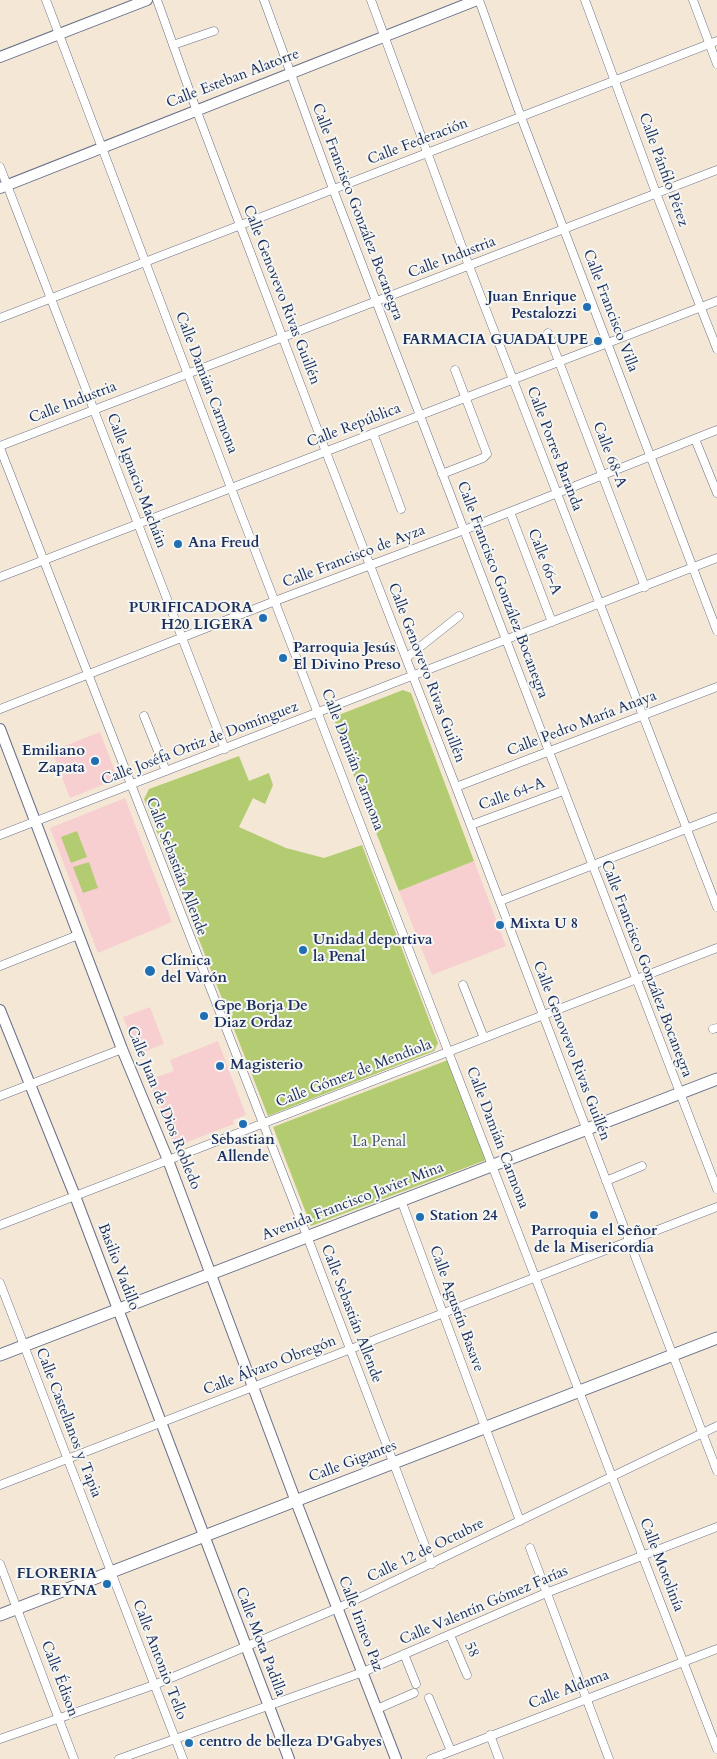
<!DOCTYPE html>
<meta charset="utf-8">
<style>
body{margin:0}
canvas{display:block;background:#f4e7d5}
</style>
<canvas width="717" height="1759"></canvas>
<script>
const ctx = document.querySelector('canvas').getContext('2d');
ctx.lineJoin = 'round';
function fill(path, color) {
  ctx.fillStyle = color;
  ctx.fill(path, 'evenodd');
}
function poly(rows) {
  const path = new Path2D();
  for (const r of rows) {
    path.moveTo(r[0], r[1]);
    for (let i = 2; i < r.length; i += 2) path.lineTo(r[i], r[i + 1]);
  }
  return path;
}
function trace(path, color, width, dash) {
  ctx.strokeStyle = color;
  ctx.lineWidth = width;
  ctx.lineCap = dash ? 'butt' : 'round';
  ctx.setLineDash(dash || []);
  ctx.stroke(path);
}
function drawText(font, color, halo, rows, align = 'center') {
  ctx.font = font + ' Cardo,serif';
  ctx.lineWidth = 4;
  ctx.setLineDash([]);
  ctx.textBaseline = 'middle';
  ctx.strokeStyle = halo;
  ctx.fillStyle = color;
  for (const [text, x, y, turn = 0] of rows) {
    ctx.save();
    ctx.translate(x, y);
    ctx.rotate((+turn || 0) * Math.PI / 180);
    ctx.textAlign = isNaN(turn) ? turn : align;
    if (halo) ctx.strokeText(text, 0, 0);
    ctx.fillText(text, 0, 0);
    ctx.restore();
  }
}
fill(poly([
 [100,732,118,779,70,798,52,751],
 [125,798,172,922,98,953,50,828],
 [474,861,506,946,432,975,399,891],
 [150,1007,164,1044,138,1054,123,1017],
 [218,1041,246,1115,233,1120,234,1124,174,1147,148,1080,174,1071,170,1060]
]), '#f7cfd1');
fill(poly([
 [403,690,411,693,474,861,399,891,334,725,336,716],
 [239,756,249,781,269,773,273,785,265,804,253,798,239,827,286,848,324,858,362,845,438,1043,434,1051,268,1116,144,799,149,789],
 [77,831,87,857,71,863,61,837],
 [89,862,98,888,83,893,73,867],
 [448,1060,486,1160,311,1226,273,1127]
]), '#b4cc71');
const minor = poly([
 [46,0,231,488,717,1749],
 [157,0,196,109,326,452,456,787,717,1471],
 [264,0,333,189,717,1189],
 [371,0,469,266,717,907],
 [479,0,521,117,717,631],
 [585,0,656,193,717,349],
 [693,0,717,64],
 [173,45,214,31],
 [0,167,225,749],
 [0,318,717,41],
 [548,333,645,587],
 [373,433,401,509],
 [695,439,717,493],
 [0,446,717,170],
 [0,448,307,1236,432,1564],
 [442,474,483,458,487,454,455,370],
 [510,512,552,622],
 [0,577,717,301],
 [406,658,459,616],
 [0,709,275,601,464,530,717,430],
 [144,716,166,771],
 [456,787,717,687],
 [471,825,563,791],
 [0,835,717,558],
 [500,901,717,817],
 [0,966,78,935],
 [463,985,484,1038],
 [713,1029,717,1028],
 [0,1096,122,1049],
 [606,1181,642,1166],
 [401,1200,520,1521],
 [0,1225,717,948],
 [0,1283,183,1759],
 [0,1485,717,1207],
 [530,1548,609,1759],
 [0,1564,74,1759],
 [450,1635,467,1675],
 [404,1654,416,1684],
 [429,1698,451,1751],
 [377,1709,414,1693],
 [490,1735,499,1759],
 [0,1739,154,1685,338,1608,717,1426],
 [119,1759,363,1672,546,1593,717,1527],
 [431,1759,717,1649]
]);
const tertiary = poly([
 [0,57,147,0],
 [0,188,477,0],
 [0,729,122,1049,168,1160,295,1499,396,1759],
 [0,1010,75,1196,289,1759]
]);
const secondary = poly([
 [0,1355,717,1079],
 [0,1615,717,1338]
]);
trace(minor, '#676f88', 9);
trace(tertiary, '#676f88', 12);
trace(secondary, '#676f88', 13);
trace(minor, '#fff', 8);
trace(tertiary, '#fff', 10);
trace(secondary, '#fff', 11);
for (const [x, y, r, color] of [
 [587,307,5,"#1f6fb2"],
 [598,341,5,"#1f6fb2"],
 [178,544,5,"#1f6fb2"],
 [263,618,5,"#1f6fb2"],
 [283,658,5,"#1f6fb2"],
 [95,761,5,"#1f6fb2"],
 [500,925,5,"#1f6fb2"],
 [303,950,5,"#1f6fb2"],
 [150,971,6,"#1f6fb2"],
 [204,1016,5,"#1f6fb2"],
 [220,1066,5,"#1f6fb2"],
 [243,1124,5,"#1f6fb2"],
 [594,1215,5,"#1f6fb2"],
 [420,1217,5,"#1f6fb2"],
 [107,1584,5,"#1f6fb2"],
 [189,1743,5,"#1f6fb2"]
]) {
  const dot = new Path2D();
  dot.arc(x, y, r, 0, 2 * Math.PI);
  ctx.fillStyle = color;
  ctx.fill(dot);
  trace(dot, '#f6f6f2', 2);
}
drawText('15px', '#1b2f5e', '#f6f6f2', [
 ["Calle Esteban Alatorre",233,79,-21],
 ["Calle Federación",418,142,-21],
 ["Calle Pánfilo Pérez",663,170,70],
 ["Calle Francisco González Bocanegra",357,212,69],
 ["Calle Industria",452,258,-21],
 ["Calle Genovevo Rivas Guillén",281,295,69],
 ["Calle Francisco Villa",610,311,69],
 ["Calle Damián Carmona",206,383,69],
 ["Calle Industria",73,403,-21],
 ["Calle República",354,426,-21],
 ["Calle Porres Baranda",554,449,69],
 ["Calle 68-A",609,455,69],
 ["Calle Ignacio Macháin",136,481,69],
 ["Calle Francisco de Ayza",354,557,-21],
 ["Calle 66-A",544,562,69],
 ["Calle Francisco González Bocanegra",502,590,69],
 ["Calle Genovevo Rivas Guillén",426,673,69],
 ["Calle Pedro María Anaya",582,724,-21],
 ["Calle Joséfa Ortiz de Domínguez",200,744,-21],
 ["Calle Damián Carmona",352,760,69],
 ["Calle 64-A",512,795,-20],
 ["Calle Sebastián Allende",176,867,69],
 ["Calle Francisco González Bocanegra",646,969,69],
 ["Calle Genovevo Rivas Guillén",571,1051,69],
 ["Calle Gómez de Mendiola",354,1074,-21],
 ["Calle Juan de Dios Robledo",163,1108,68],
 ["Calle Damián Carmona",497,1138,69],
 ["Avenida Francisco Javier Mina",353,1202,-21],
 ["Basilio Vadillo",118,1267,69],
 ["Calle Agustín Basave",456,1309,70],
 ["Calle Sebastián Allende",351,1314,69],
 ["Calle Álvaro Obregón",270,1366,-21],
 ["Calle Castellanos y Tapia",68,1423,69],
 ["Calle Gigantes",353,1462,-21],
 ["Calle 12 de Octubre",426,1551,-26],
 ["Calle Motolinía",661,1565,69],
 ["Calle Valentín Gómez Farías",484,1606,-23],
 ["Calle Irineo Paz",360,1624,69],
 ["Calle Mota Padilla",260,1642,69],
 ["58",471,1650,67],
 ["Calle Antonio Tello",159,1660,69],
 ["Calle Édison",59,1679,69],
 ["Calle Aldama",569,1690,-21]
]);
drawText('bold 15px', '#1b2f5e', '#f6f6f2', [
 ["Juan Enrique",577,298,"right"],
 ["Pestalozzi",577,315,"right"],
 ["FARMACIA GUADALUPE",588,341,"right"],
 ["Ana Freud",188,544],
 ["PURIFICADORA",253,609,"right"],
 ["H20 LIGERA",253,626,"right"],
 ["Parroquia Jesús",293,649],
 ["El Divino Preso",293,666],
 ["Emiliano",85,752,"right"],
 ["Zapata",85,769,"right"],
 ["Mixta U 8",510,925],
 ["Unidad deportiva",313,941],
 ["la Penal",313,958],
 ["Clínica",161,962],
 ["del Varón",161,979],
 ["Gpe Borja De",214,1007],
 ["Diaz Ordaz",214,1024],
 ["Magisterio",230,1066],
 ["Sebastian",243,1141,"center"],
 ["Allende",243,1158,"center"],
 ["Station 24",430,1217],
 ["Parroquia el Señor",594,1232,"center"],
 ["de la Misericordia",594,1249,"center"],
 ["FLORERIA",97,1575,"right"],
 ["REYNA",97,1592,"right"],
 ["centro de belleza D'Gabyes",199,1743]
], 'left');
drawText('15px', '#415663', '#f6f6f2', [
 ["La Penal",379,1143]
]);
</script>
